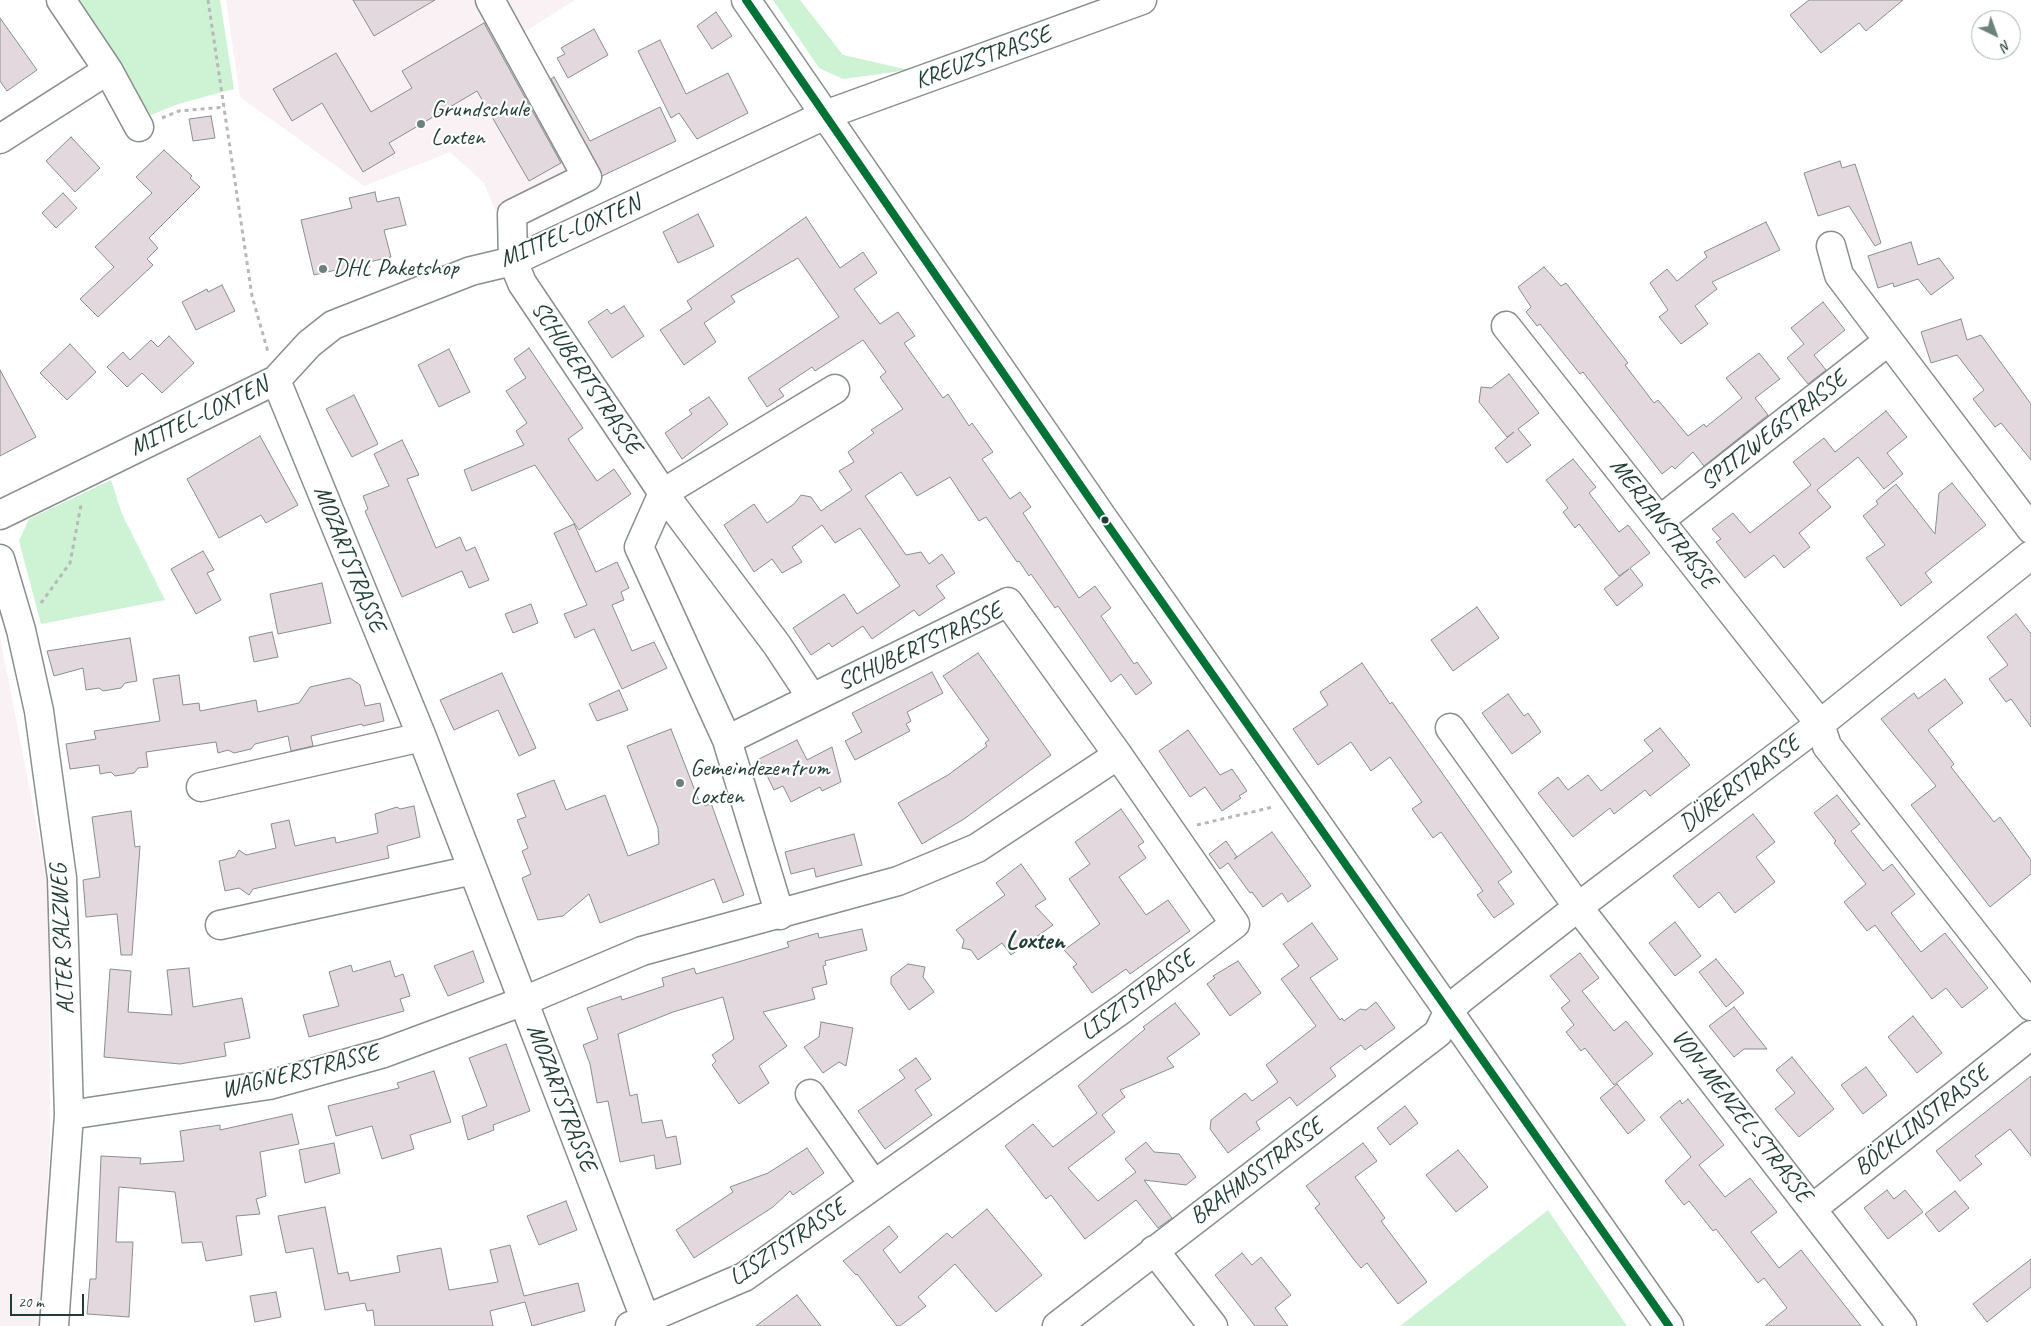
<!DOCTYPE html>
<meta charset="utf-8">
<style>
body{margin:0}
#map{position:relative;width:2031px;height:1326px;overflow:hidden;background:#fff;font-family:Caveat,sans-serif}
canvas{display:block}
.north{position:absolute;left:1971px;top:10px;width:50px;height:50px;box-sizing:border-box;background:#fff;border:1px solid #a5b1ae;border-radius:50%;rotate:138deg;font-size:14px;font-weight:700;line-height:20px;text-align:center;color:#1f3d34}
.north::after{content:'';display:block;margin:auto;width:18px;height:22px;background:#6d817b;clip-path:polygon(50% 0,100% 100%,50% 72%,0 100%)}
.scale{position:absolute;left:10px;top:1294px;width:74px;height:22px;box-sizing:border-box;border:2px solid #1f3d34;border-top:0;padding-left:6px;font-size:15px;line-height:18px;white-space:nowrap;color:#1f3d34;-webkit-text-stroke:4px #fff;paint-order:stroke}
</style>
<div id="map">
<canvas width="2031" height="1326"></canvas>
<div class="north">N</div>
<div class="scale">20 m</div>
</div>
<script>
const ctx = document.querySelector('canvas').getContext('2d');
ctx.lineJoin = 'round';
function fill(path, color) {
  ctx.fillStyle = color;
  ctx.fill(path, 'evenodd');
}
function poly(rows) {
  const path = new Path2D();
  for (const r of rows) {
    path.moveTo(r[0], r[1]);
    for (let i = 2; i < r.length; i += 2) path.lineTo(r[i], r[i + 1]);
  }
  return path;
}
function trace(path, color, width, dash) {
  ctx.strokeStyle = color;
  ctx.lineWidth = width;
  ctx.lineCap = dash ? 'butt' : 'round';
  ctx.setLineDash(dash || []);
  ctx.stroke(path);
}
function drawText(font, color, halo, rows, align = 'center') {
  ctx.font = font + ' Caveat,sans-serif';
  ctx.lineWidth = 4.5;
  ctx.setLineDash([]);
  ctx.textBaseline = 'middle';
  ctx.strokeStyle = halo;
  ctx.fillStyle = color;
  for (const [text, x, y, turn = 0] of rows) {
    ctx.save();
    ctx.translate(x, y);
    ctx.rotate((+turn || 0) * Math.PI / 180);
    ctx.textAlign = isNaN(turn) ? turn : align;
    if (halo) ctx.strokeText(text, 0, 0);
    ctx.fillText(text, 0, 0);
    ctx.restore();
  }
}
fill(poly([
 [226,0,575,0,515,38,599,185,530,217,502,227,484,183,450,152,364,186,240,97],
 [0,637,49,888,50,1142,40,1326,0,1326]
]), '#faf1f5');
fill(poly([
 [70,0,220,0,234,89,178,104,151,115],
 [773,0,800,0,843,55,909,70,843,79,819,68],
 [111,480,122,514,165,600,41,624,19,541,29,519],
 [1548,1210,1627,1326,1400,1326]
]), '#cef2d4');
const building = poly([
 [353,0,435,0,374,36,353,0],
 [1809,0,1903,0,1866,31,1859,23,1821,53,1790,15,1809,0],
 [716,12,732,36,712,49,697,26,716,12],
 [0,18,37,70,7,91,0,81,0,18],
 [484,23,561,163,529,181,477,91,389,143,395,153,363,172,322,103,292,121,273,89,336,53,371,112,412,88,402,71,484,23],
 [594,29,608,55,568,78,557,58,565,54,561,48,594,29],
 [660,40,686,94,728,73,748,113,697,139,679,113,671,118,638,51,660,40],
 [554,77,590,141,660,107,676,141,602,176,551,79,554,77],
 [211,116,215,138,193,141,189,119,211,116],
 [71,137,100,168,75,192,46,161,71,137],
 [164,150,192,176,190,178,200,187,149,238,158,248,147,259,153,265,98,317,80,299,114,267,95,247,152,193,136,177,164,150],
 [1840,161,1842,168,1855,164,1881,243,1875,246,1849,206,1818,216,1804,173,1840,161],
 [375,192,377,202,399,197,406,225,384,230,391,257,369,262,370,267,337,275,336,270,314,275,301,220,352,208,349,198,375,192],
 [63,193,77,208,56,228,42,213,63,193],
 [698,214,714,246,678,263,663,232,698,214],
 [806,217,840,268,863,252,877,273,854,289,880,324,898,312,915,336,904,343,943,398,948,394,969,426,972,423,993,452,982,459,1010,499,1020,492,1031,507,1023,513,1079,598,1095,586,1111,608,1101,616,1134,664,1137,662,1152,683,1136,695,1121,674,1111,682,1058,606,1055,608,1031,574,1029,576,1019,561,1017,562,986,517,979,521,950,477,917,496,901,472,865,496,906,555,921,552,929,564,942,554,955,573,936,586,945,598,919,616,914,610,872,639,863,626,832,647,829,643,811,655,793,628,844,594,857,614,900,586,860,528,835,543,822,525,792,547,802,562,782,573,772,559,754,572,724,525,754,504,767,523,794,504,801,495,811,497,821,511,852,490,839,471,854,462,848,452,874,433,871,430,903,409,880,377,886,372,863,340,815,371,812,367,779,389,784,396,767,407,748,378,839,317,798,258,731,296,735,302,704,323,716,342,684,365,660,330,692,309,687,301,806,217],
 [1766,222,1780,250,1712,282,1717,289,1695,306,1708,324,1681,344,1659,317,1668,310,1650,283,1667,269,1677,281,1707,257,1704,252,1766,222],
 [1911,242,1918,265,1939,258,1954,278,1931,295,1918,279,1894,287,1893,283,1878,288,1868,256,1911,242],
 [1544,267,1561,286,1566,283,1628,363,1625,365,1654,403,1658,400,1688,436,1704,424,1706,427,1742,398,1726,378,1759,353,1780,379,1755,398,1768,415,1704,466,1693,452,1675,469,1672,466,1662,474,1583,372,1580,374,1540,324,1537,326,1526,312,1531,307,1518,287,1544,267],
 [222,285,235,311,196,330,182,302,207,289,208,292,222,285],
 [1823,302,1845,330,1814,355,1826,370,1808,384,1787,358,1804,344,1791,328,1823,302],
 [624,306,644,336,612,358,588,322,607,309,611,314,624,306],
 [1961,319,1967,340,1981,335,2031,404,2031,460,2001,423,1995,427,1973,399,1984,390,1957,355,1931,363,1921,332,1961,319],
 [169,336,194,363,162,393,142,373,127,387,107,367,123,352,130,360,151,340,158,347,169,336],
 [70,344,96,372,67,400,40,373,70,344],
 [529,348,583,428,568,439,597,481,614,469,631,494,579,530,535,465,472,491,464,470,524,445,516,431,527,423,506,391,526,378,514,359,529,348],
 [449,349,470,392,439,407,418,365,449,349],
 [0,370,36,437,0,456,0,370],
 [1509,374,1539,413,1518,429,1531,445,1507,463,1495,448,1514,432,1507,437,1479,402,1481,387,1491,388,1509,374],
 [354,395,378,444,352,457,326,409,354,395],
 [709,397,728,424,682,459,665,433,692,414,689,410,709,397],
 [1886,411,1907,437,1887,453,1903,474,1884,489,1858,457,1817,490,1831,507,1799,533,1810,547,1784,568,1774,555,1745,578,1716,542,1721,539,1712,529,1733,513,1750,533,1811,485,1793,462,1824,438,1835,452,1886,411],
 [260,436,298,505,266,523,261,515,219,538,187,479,260,436],
 [402,440,419,475,407,479,436,548,460,537,466,551,475,547,489,580,469,588,462,571,402,597,365,511,368,509,363,496,389,486,374,454,402,440],
 [1573,459,1596,487,1589,493,1619,532,1628,525,1650,553,1630,568,1643,585,1617,606,1604,589,1629,569,1619,576,1579,524,1575,528,1563,512,1568,508,1546,480,1573,459],
 [1952,483,1986,525,1925,573,1932,582,1901,606,1866,558,1885,545,1863,516,1878,504,1876,501,1896,484,1935,534,1939,493,1952,483],
 [574,524,596,572,617,562,629,588,621,592,624,600,612,605,632,651,654,642,667,668,622,689,594,629,575,638,564,614,587,605,554,533,574,524],
 [203,551,214,570,207,573,221,600,196,614,171,569,203,551],
 [322,583,331,623,278,634,270,594,322,583],
 [531,604,538,623,513,633,505,614,531,604],
 [1477,607,1499,638,1453,671,1431,640,1477,607],
 [2016,614,2031,634,2031,727,2011,699,2006,702,1989,679,2008,665,1987,637,2016,614],
 [272,632,278,657,254,662,249,637,272,632],
 [130,638,137,681,125,683,121,688,103,691,99,688,86,690,83,668,54,676,47,651,130,638],
 [978,653,1051,755,964,819,922,844,898,803,948,775,987,746,985,743,989,740,943,676,978,653],
 [1362,663,1390,704,1392,702,1512,872,1498,882,1514,904,1494,918,1477,895,1483,891,1441,832,1433,838,1412,809,1422,802,1390,757,1371,771,1351,742,1318,765,1293,729,1328,705,1320,692,1362,663],
 [932,672,943,693,907,712,911,721,906,724,910,731,855,760,845,741,862,732,852,713,932,672],
 [502,673,536,748,519,756,498,710,454,730,440,700,502,673],
 [179,675,183,705,199,703,200,711,256,700,258,712,299,703,310,687,350,678,360,685,365,706,380,703,384,721,363,726,362,724,311,736,313,746,291,751,288,736,255,744,251,749,234,753,228,750,218,753,216,742,146,752,148,767,138,768,134,773,115,776,111,772,100,774,99,765,70,769,66,744,96,739,94,731,160,721,153,679,179,675],
 [1945,679,1963,703,1928,730,1954,764,1951,767,1994,822,2000,817,2031,860,2031,874,1990,907,1911,805,1936,786,1881,719,1914,693,1918,699,1945,679],
 [619,690,628,710,597,721,589,704,619,690],
 [1508,694,1524,716,1528,713,1541,732,1512,754,1482,713,1508,694],
 [1660,728,1690,765,1650,796,1645,790,1614,814,1610,808,1573,837,1538,793,1558,777,1568,790,1588,775,1601,791,1653,751,1644,740,1660,728],
 [671,729,699,801,702,800,705,806,711,803,744,895,723,903,714,879,600,923,589,894,563,916,538,920,522,878,531,874,522,851,528,848,517,820,526,817,517,794,554,780,566,810,605,795,628,856,659,844,658,828,627,746,671,729],
 [1188,730,1220,775,1232,769,1247,791,1239,796,1241,798,1222,811,1205,787,1190,797,1159,751,1188,730],
 [797,740,807,760,832,747,841,782,822,791,820,787,791,802,783,786,774,790,759,759,797,740],
 [1837,795,1860,824,1851,831,1883,871,1892,864,1915,894,1891,913,1907,934,1921,952,1945,933,1988,988,1962,1008,1946,988,1932,999,1875,925,1867,931,1844,902,1866,884,1834,843,1836,841,1814,813,1837,795],
 [414,806,420,837,387,846,389,858,253,889,249,895,239,888,225,891,219,861,235,857,239,850,246,855,276,848,271,824,289,820,295,846,335,837,336,843,378,833,375,814,397,807,400,809,414,806],
 [1121,809,1144,842,1138,846,1146,858,1119,877,1146,915,1168,900,1190,931,1130,974,1126,969,1092,993,1073,967,1077,964,1064,950,1100,924,1069,879,1090,864,1075,842,1121,809],
 [131,811,135,847,140,846,132,955,121,955,117,914,86,917,83,880,100,877,92,817,131,811],
 [1753,814,1775,842,1756,857,1775,882,1735,913,1719,892,1699,908,1673,876,1753,814],
 [1272,832,1311,886,1288,902,1282,893,1263,907,1252,892,1250,893,1228,863,1220,869,1209,854,1226,841,1237,857,1234,859,1272,832],
 [854,834,862,865,816,877,814,868,791,874,785,852,854,834],
 [1021,864,1046,899,1035,906,1053,925,1011,955,1002,943,978,960,971,950,962,948,964,940,956,930,1005,895,996,883,1021,864],
 [1675,922,1701,956,1675,976,1649,943,1675,922],
 [1312,923,1338,959,1310,978,1340,1020,1342,1018,1344,1021,1360,1009,1366,1010,1376,1002,1395,1028,1365,1050,1361,1045,1330,1068,1336,1076,1297,1106,1290,1097,1256,1122,1260,1129,1228,1153,1210,1129,1211,1120,1245,1093,1252,1101,1278,1082,1266,1065,1316,1026,1281,979,1299,966,1283,944,1312,923],
 [862,929,867,950,825,961,826,965,823,966,827,984,812,988,815,999,763,1012,787,1046,759,1066,769,1083,739,1104,712,1065,716,1061,712,1055,734,1039,723,997,673,1012,618,1034,630,1096,637,1094,642,1123,662,1120,666,1138,676,1136,681,1164,656,1169,654,1155,620,1162,608,1101,597,1103,590,1064,583,1045,598,1039,587,1008,621,996,622,1000,664,986,662,978,694,968,696,974,738,962,789,947,787,942,818,933,819,938,862,929],
 [473,951,484,982,448,996,434,966,473,951],
 [1580,953,1599,978,1582,991,1614,1031,1626,1021,1653,1054,1614,1085,1585,1048,1581,1051,1566,1032,1574,1025,1561,1008,1570,1001,1550,976,1580,953],
 [1716,959,1744,993,1726,1007,1699,972,1716,959],
 [390,961,395,977,403,974,410,996,400,999,404,1011,309,1037,303,1015,339,1006,329,972,351,965,353,972,390,961],
 [1238,961,1261,993,1230,1016,1207,984,1215,978,1213,976,1238,961],
 [908,964,925,967,923,977,934,992,909,1010,891,984,891,977,908,964],
 [189,968,193,1007,242,998,250,1038,224,1043,226,1056,180,1064,104,1057,110,969,131,971,128,1012,172,1015,167,970,189,968],
 [1175,1003,1200,1034,1167,1058,1174,1067,1120,1090,1125,1097,1102,1115,1115,1132,1068,1168,1098,1201,1136,1172,1125,1159,1146,1142,1154,1152,1179,1154,1196,1177,1186,1185,1144,1180,1172,1218,1158,1228,1136,1200,1085,1239,1051,1195,1046,1199,1005,1146,1033,1124,1053,1147,1097,1113,1078,1086,1145,1029,1143,1027,1175,1003],
 [1734,1007,1747,1024,1767,1049,1744,1049,1734,1057,1709,1026,1734,1007],
 [1913,1016,1942,1053,1917,1073,1888,1037,1913,1016],
 [821,1022,853,1028,846,1066,839,1062,823,1073,804,1047,819,1037,821,1022],
 [506,1044,530,1111,493,1125,494,1130,468,1140,462,1116,487,1106,469,1058,506,1044],
 [1792,1057,1834,1109,1799,1137,1775,1109,1795,1093,1776,1070,1792,1057],
 [916,1058,931,1079,915,1090,932,1115,885,1149,858,1111,905,1078,899,1070,916,1058],
 [1866,1067,1887,1095,1863,1114,1841,1085,1866,1067],
 [434,1071,451,1122,410,1135,414,1149,382,1159,372,1126,336,1136,328,1106,399,1088,397,1083,434,1071],
 [2031,1076,2031,1156,2010,1129,1975,1156,1982,1164,1960,1181,1936,1151,2031,1076],
 [1617,1084,1645,1120,1628,1134,1600,1098,1617,1084],
 [1688,1099,1724,1145,1699,1165,1725,1197,1750,1178,1777,1212,1751,1232,1779,1268,1801,1250,1861,1326,1765,1326,1787,1308,1764,1278,1758,1283,1716,1229,1713,1231,1689,1201,1684,1205,1665,1181,1691,1157,1660,1117,1680,1100,1682,1104,1688,1099],
 [1405,1106,1418,1123,1390,1145,1377,1128,1405,1106],
 [292,1114,299,1144,260,1152,266,1196,256,1199,260,1214,236,1216,242,1255,206,1261,202,1242,182,1243,175,1192,119,1187,116,1242,133,1242,129,1317,87,1314,90,1279,96,1279,101,1156,141,1158,140,1164,184,1161,180,1131,220,1125,220,1130,292,1114],
 [334,1143,340,1173,305,1183,299,1150,334,1143],
 [1363,1143,1377,1161,1355,1177,1385,1218,1381,1221,1427,1282,1398,1304,1367,1263,1361,1268,1355,1261,1315,1208,1320,1204,1306,1186,1363,1143],
 [807,1148,824,1173,793,1195,790,1191,773,1207,694,1258,676,1230,733,1192,730,1187,768,1173,807,1148],
 [1458,1150,1488,1187,1456,1212,1426,1175,1458,1150],
 [1887,1190,1894,1199,1905,1190,1923,1212,1888,1239,1864,1208,1887,1190],
 [1955,1191,1969,1208,1939,1232,1925,1214,1955,1191],
 [566,1201,577,1230,539,1245,527,1216,566,1201],
 [325,1207,338,1274,348,1272,350,1281,400,1272,397,1256,441,1248,449,1290,498,1282,490,1250,510,1245,524,1296,578,1283,585,1311,532,1326,525,1302,490,1311,493,1326,375,1326,373,1310,367,1311,365,1303,325,1310,313,1248,286,1253,278,1216,325,1207],
 [987,1209,1042,1275,996,1312,955,1264,918,1297,926,1306,900,1326,897,1326,857,1274,856,1275,843,1261,889,1226,898,1237,883,1250,900,1273,947,1233,952,1238,987,1209],
 [1242,1253,1252,1265,1261,1257,1291,1295,1275,1308,1288,1326,1255,1326,1215,1275,1242,1253],
 [2031,1259,2031,1287,1987,1322,1973,1304,2031,1259],
 [276,1292,281,1317,255,1322,250,1296,276,1292],
 [797,1295,821,1326,756,1326,797,1295]
]);
fill(building, '#e2d8dd');
trace(building, '#898f8d', 1);
const minor = poly([
 [490,0,587,177,512,214,513,261,522,283,663,493,639,547,727,740,780,915],
 [746,0,1105,521,1669,1326],
 [108,70,139,127],
 [0,139,108,70,61,0],
 [1831,246,1839,275,2031,529],
 [1506,326,1820,724,1827,746,2031,1006],
 [276,380,422,737,648,1326],
 [0,515,276,380,309,344,333,325,471,271,513,261,825,115,1142,0],
 [1660,520,1887,342],
 [0,559,21,630,39,711,62,878,69,1115,54,1326],
 [812,698,777,645,663,493,835,389],
 [1450,728,1578,907,1902,1326],
 [201,787,422,737],
 [220,925,473,870],
 [810,1094,874,1185],
 [69,1115,269,1085,384,1053,524,1001,642,951,898,881,977,848,1118,755,1008,602,727,740],
 [1813,1208,2031,1035],
 [1154,1250,1213,1326],
 [630,1326,744,1277,1125,1007,1235,924,1118,755],
 [1057,1326,1438,1033,1449,1010,1462,998,1578,907,1820,724,2031,555]
]);
trace(minor, '#898f8d', 31);
trace(poly([
 [208,0,252,296,268,352],
 [162,118,179,111,225,107],
 [41,603,70,563,81,505],
 [1197,825,1273,807]
]), '#b6b9b8', 3, [4, 4]);
trace(minor, '#fff', 28);
trace(poly([
 [746,0,1105,521,1669,1326]
]), '#007235', 8);
for (const [x, y, r, color] of [
 [421,124,5,"#6d817b"],
 [323,269,5,"#6d817b"],
 [1105,520,4.5,"#1f3d34"],
 [680,783,5,"#6d817b"]
]) {
  const dot = new Path2D();
  dot.arc(x, y, r, 0, 2 * Math.PI);
  ctx.fillStyle = color;
  ctx.fill(dot);
  trace(dot, '#fff', 2);
}
drawText('24px', '#1f3d34', '#fff', [
 ["KREUZSTRASSE",983,58,-20],
 ["MITTEL-LOXTEN",570,232,-23],
 ["SCHUBERTSTRASSE",586,378,56],
 ["MITTEL-LOXTEN",199,417,-26],
 ["SPITZWEGSTRASSE",1774,431,-38],
 ["MERIANSTRASSE",1663,524,52],
 ["MOZARTSTRASSE",349,559,68],
 ["SCHUBERTSTRASSE",920,647,-25],
 ["DÜRERSTRASSE",1740,784,-37],
 ["ALTER SALZWEG",63,939,-93],
 ["LISZTSTRASSE",1138,996,-36],
 ["WAGNERSTRASSE",300,1072,-14],
 ["MOZARTSTRASSE",561,1098,69],
 ["VON-MENZEL-STRASSE",1741,1116,52],
 ["BÖCKLINSTRASSE",1922,1121,-38],
 ["BRAHMSSTRASSE",1257,1172,-37],
 ["LISZTSTRASSE",788,1243,-34]
]);
drawText('24px', '#1f3d34', '#fff', [
 ["Grundschule",431,110],
 ["Loxten",431,138],
 ["DHL Paketshop",333,269],
 ["Gemeindezentrum",690,769],
 ["Loxten",690,797]
], 'left');
drawText('bold 26px', '#1f3d34', '#fff', [
 ["Loxten",1035,941]
]);
</script>
